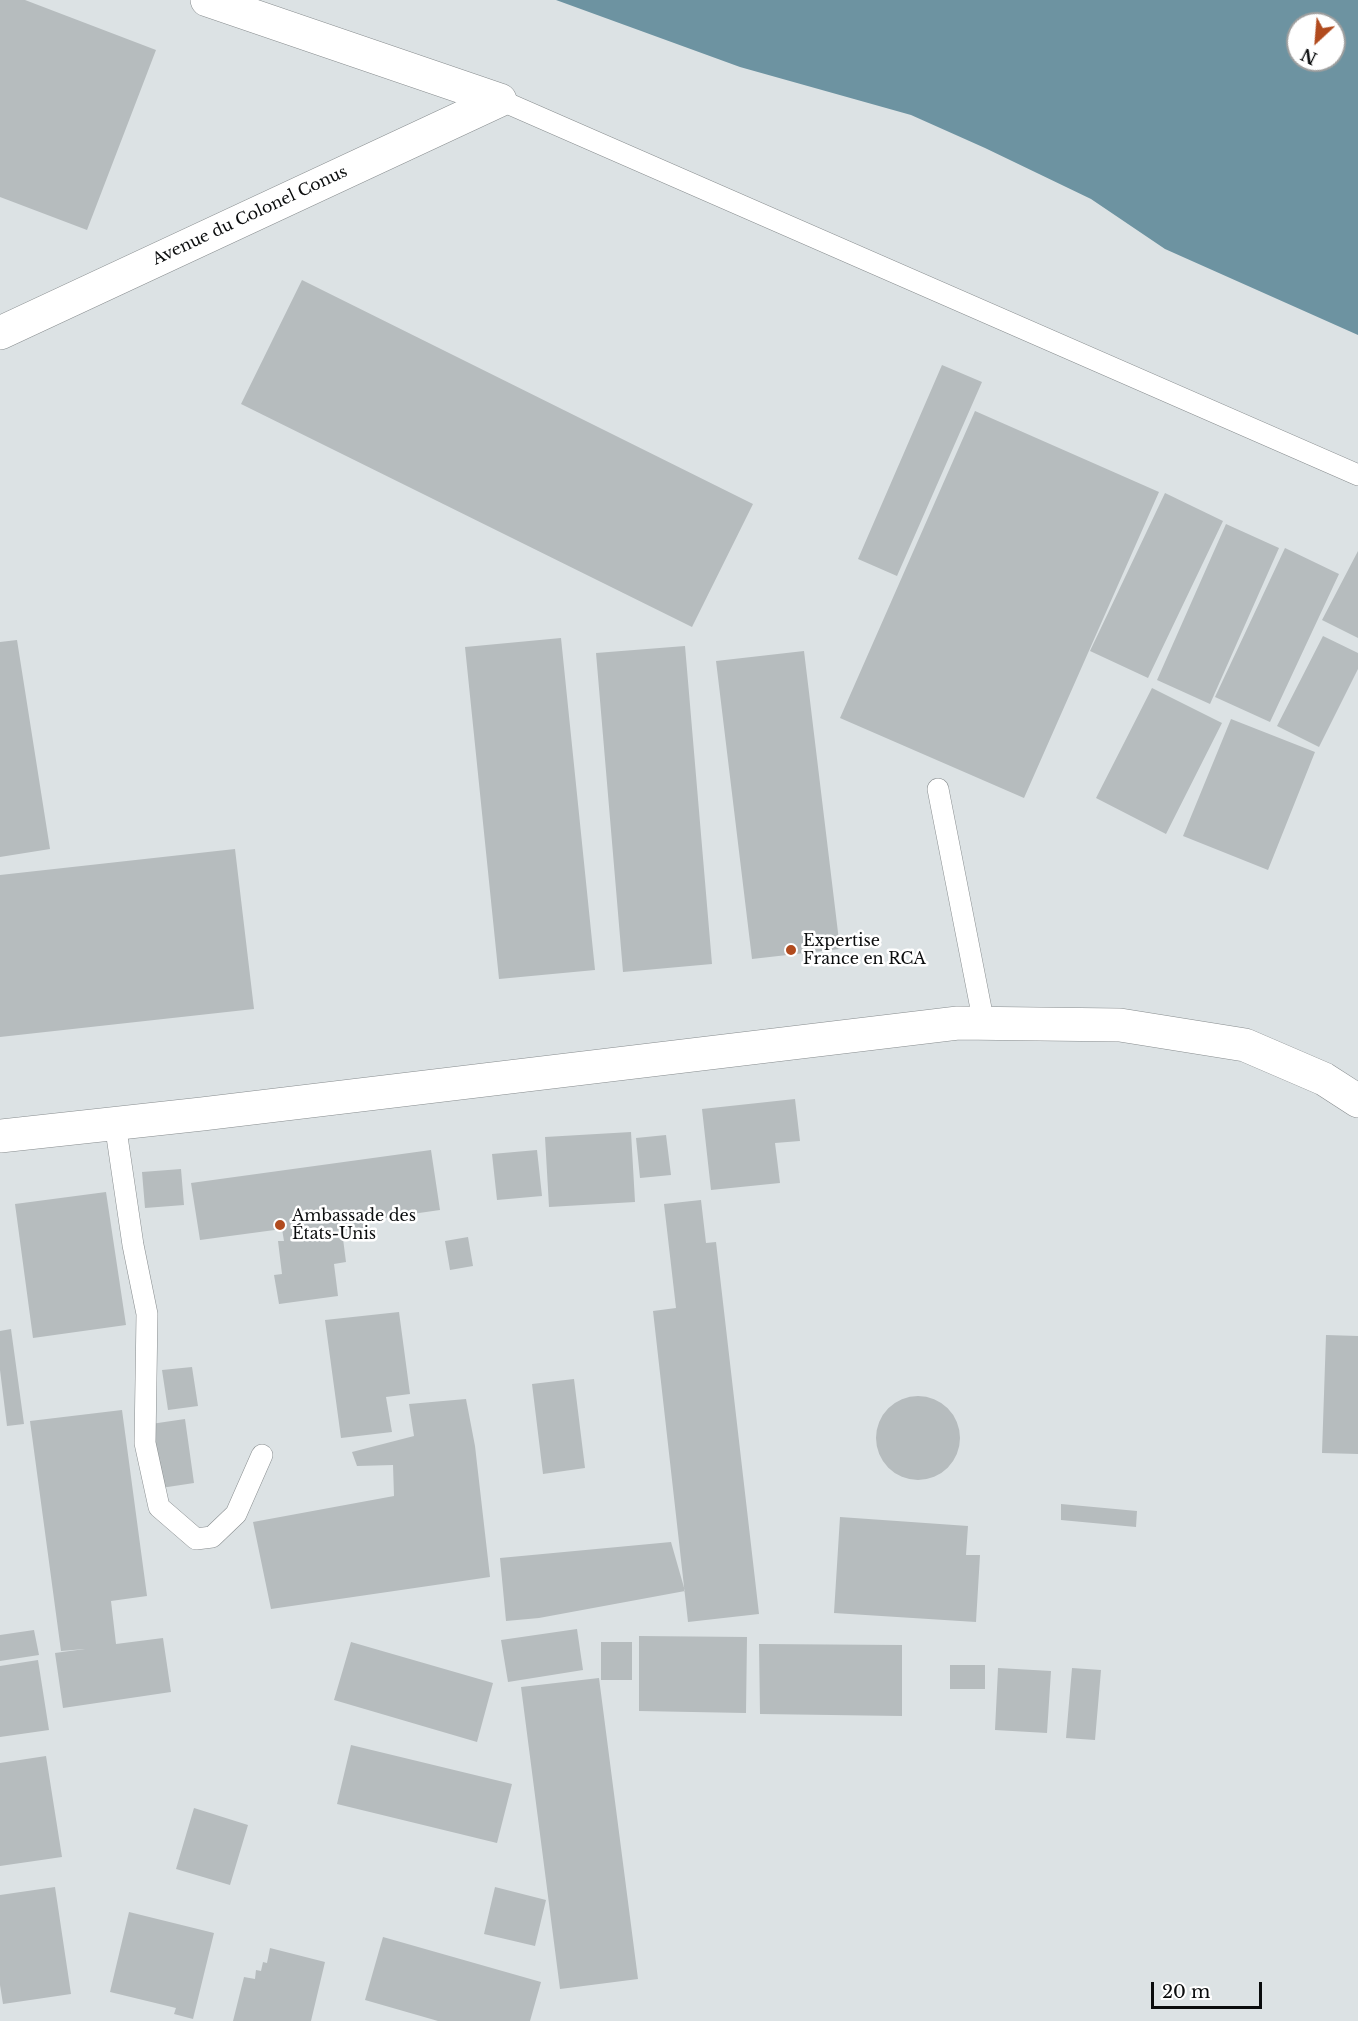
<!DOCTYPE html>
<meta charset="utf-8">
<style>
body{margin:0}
#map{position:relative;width:1358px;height:2021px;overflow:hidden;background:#dce2e4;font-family:"Libre Baskerville",serif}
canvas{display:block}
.north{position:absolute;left:1286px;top:12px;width:60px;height:60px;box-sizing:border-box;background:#fff;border:2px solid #9d9e9e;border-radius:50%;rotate:206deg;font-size:16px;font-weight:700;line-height:24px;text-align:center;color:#0a0c0d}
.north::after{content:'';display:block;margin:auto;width:21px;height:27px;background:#b14b1e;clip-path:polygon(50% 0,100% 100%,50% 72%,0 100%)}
.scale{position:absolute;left:1151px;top:1982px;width:111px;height:27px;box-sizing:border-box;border:3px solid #0a0c0d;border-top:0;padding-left:8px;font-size:18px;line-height:21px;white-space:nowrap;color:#0a0c0d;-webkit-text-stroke:4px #fff;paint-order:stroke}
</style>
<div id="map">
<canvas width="1358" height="2021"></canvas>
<div class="north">N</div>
<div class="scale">20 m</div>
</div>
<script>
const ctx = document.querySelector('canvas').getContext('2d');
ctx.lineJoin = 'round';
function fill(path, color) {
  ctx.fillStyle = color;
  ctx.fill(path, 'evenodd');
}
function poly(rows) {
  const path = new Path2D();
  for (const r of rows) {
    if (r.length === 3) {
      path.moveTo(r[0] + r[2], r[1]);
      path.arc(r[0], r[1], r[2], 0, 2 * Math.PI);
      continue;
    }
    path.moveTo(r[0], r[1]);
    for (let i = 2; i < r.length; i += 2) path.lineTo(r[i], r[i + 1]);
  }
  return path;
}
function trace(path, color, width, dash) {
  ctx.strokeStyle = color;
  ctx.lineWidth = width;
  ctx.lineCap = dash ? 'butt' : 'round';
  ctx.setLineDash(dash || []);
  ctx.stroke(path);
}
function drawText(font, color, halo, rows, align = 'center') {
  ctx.font = font + ' "Libre Baskerville",serif';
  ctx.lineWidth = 5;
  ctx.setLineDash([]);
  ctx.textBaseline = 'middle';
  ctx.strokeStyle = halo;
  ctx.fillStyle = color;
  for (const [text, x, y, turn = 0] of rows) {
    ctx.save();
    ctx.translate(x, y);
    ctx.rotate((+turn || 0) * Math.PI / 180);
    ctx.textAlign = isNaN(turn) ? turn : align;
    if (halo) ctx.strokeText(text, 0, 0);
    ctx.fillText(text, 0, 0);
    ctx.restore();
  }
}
fill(poly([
 [556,0,1358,0,1358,335,1165,249,1091,199,985,148,911,115,740,67],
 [1298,24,1334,24,1334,60,1298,60]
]), '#6d93a1');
fill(poly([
 [0,0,25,0,156,50,87,230,0,197],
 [302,280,753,504,692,627,241,404],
 [942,365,982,382,897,576,858,559],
 [975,411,1159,492,1024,798,840,718],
 [1165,493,1223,521,1148,678,1090,651],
 [1226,524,1279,548,1210,704,1157,680],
 [1285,548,1339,574,1270,722,1215,697],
 [1358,551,1358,638,1322,620],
 [1323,636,1358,653,1358,669,1319,747,1277,726],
 [561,638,595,970,499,979,465,647],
 [17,640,50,849,0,857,0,642],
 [685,646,712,964,623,972,596,653],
 [804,651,840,949,752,959,716,661],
 [1152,688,1222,723,1166,834,1096,798],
 [1231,719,1315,752,1268,870,1183,836],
 [235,849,254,1009,0,1037,0,875],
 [795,1099,800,1141,775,1143,780,1183,711,1190,702,1109],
 [631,1132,635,1202,549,1207,545,1137],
 [666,1135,671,1175,640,1178,636,1138],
 [431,1150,440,1210,363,1221,364,1228,342,1231,346,1262,334,1264,338,1296,279,1304,274,1275,282,1274,278,1241,284,1241,282,1229,200,1240,191,1183],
 [537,1150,542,1196,497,1200,492,1154],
 [181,1169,184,1205,145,1208,142,1172],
 [106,1192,126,1325,33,1338,15,1204],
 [701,1200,706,1243,716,1242,759,1614,688,1622,653,1311,676,1308,664,1204],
 [468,1237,473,1266,450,1270,445,1241],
 [399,1312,410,1394,386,1397,392,1432,341,1438,325,1320],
 [11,1329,24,1424,7,1426,0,1370,0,1331],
 [1326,1335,1358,1336,1358,1454,1322,1453],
 [192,1367,198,1406,168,1410,162,1370],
 [574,1379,585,1468,543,1474,532,1384],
 [918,1438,42],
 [466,1399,475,1446,490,1577,271,1609,253,1522,394,1496,393,1465,357,1466,352,1452,414,1436,409,1404],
 [122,1410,147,1596,111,1601,116,1644,163,1638,171,1692,63,1708,55,1653,85,1649,61,1651,30,1421],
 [185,1419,194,1483,161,1488,151,1424],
 [1061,1504,1137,1511,1136,1527,1061,1520],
 [840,1517,968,1526,966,1555,980,1555,976,1622,834,1613],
 [671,1542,685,1591,539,1618,506,1621,500,1558],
 [577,1629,583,1670,508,1682,501,1640],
 [34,1630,39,1655,0,1661,0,1635],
 [639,1636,747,1637,746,1713,639,1711],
 [351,1642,493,1683,477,1742,334,1700],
 [601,1642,632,1642,632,1680,601,1680],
 [759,1644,902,1645,902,1716,760,1714],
 [38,1660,49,1730,0,1737,0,1666],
 [950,1665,985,1665,985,1689,950,1689],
 [998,1668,1051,1671,1047,1733,995,1730],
 [1072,1668,1101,1670,1095,1740,1066,1738],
 [599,1678,638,1979,560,1989,521,1687],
 [351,1745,512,1784,497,1843,337,1804],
 [46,1756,62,1857,0,1866,0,1763],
 [194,1808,248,1825,230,1885,176,1869],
 [55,1887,71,1994,3,2004,0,1985,0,1895],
 [495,1887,546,1900,535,1946,484,1934],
 [129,1912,214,1933,193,2019,174,2014,176,2008,110,1992],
 [383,1937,541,1982,530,2021,438,2021,365,2000],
 [270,1948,325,1962,311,2021,233,2021,244,1977,255,1979,256,1970,261,1971,263,1962,267,1963]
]), '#b6bcbe');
const lane = poly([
 [500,100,1358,475],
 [938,789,984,1024],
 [115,1123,133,1245,147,1314,145,1443,159,1507,196,1539,212,1537,236,1514,262,1455]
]);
const street = poly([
 [207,0,500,100],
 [0,333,500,100]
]);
const primary = poly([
 [0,1136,202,1114,958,1023,1120,1025,1245,1045,1324,1079,1358,1101]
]);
trace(lane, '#878c8e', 22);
trace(street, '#878c8e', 34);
trace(primary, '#878c8e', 34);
trace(lane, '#fff', 21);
trace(street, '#fff', 33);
trace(primary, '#fff', 33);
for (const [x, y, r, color] of [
 [791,950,6,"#b14b1e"],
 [280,1225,6,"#b14b1e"]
]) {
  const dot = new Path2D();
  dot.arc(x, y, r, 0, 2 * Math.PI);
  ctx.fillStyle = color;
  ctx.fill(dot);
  trace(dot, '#fff', 2);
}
drawText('16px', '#0a0c0d', '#fff', [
 ["Avenue du Colonel Conus",250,216,-25]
]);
drawText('16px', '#0a0c0d', '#fff', [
 ["Expertise",803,941],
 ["France en RCA",803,959],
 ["Ambassade des",292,1216],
 ["États-Unis",292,1234]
], 'left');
</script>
